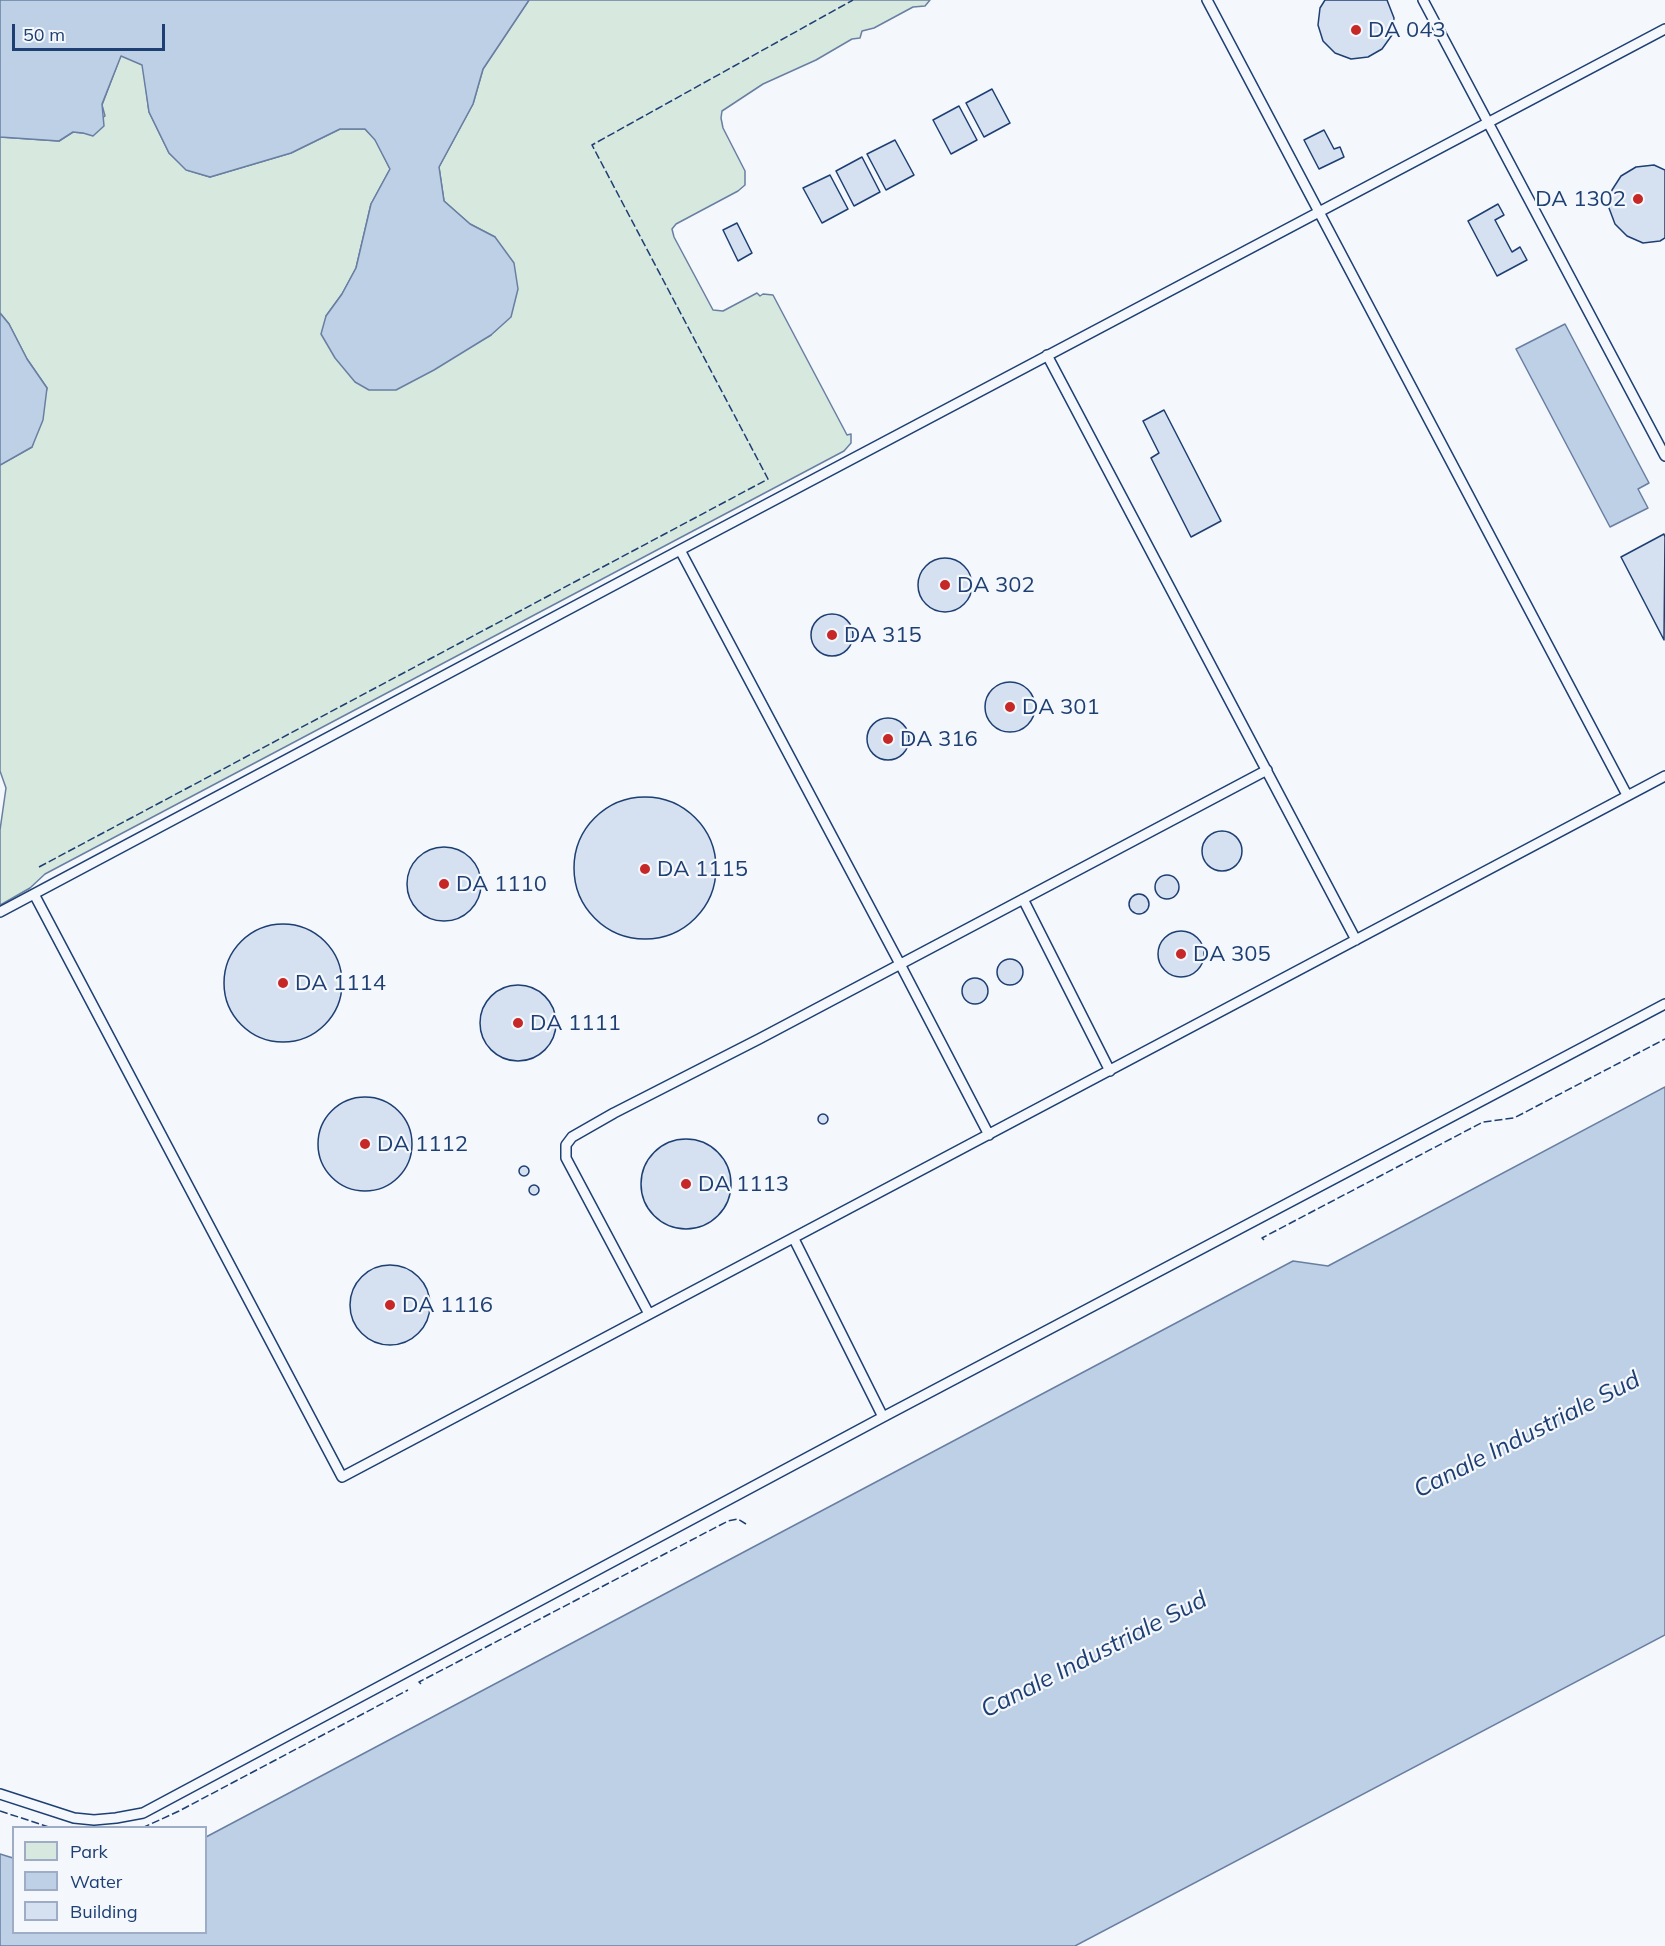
<!DOCTYPE html>
<style>
body{margin:0}
#map{position:relative;width:1665px;height:1946px;overflow:hidden;background:#f4f7fb;font-family:Mulish,sans-serif}
canvas{display:block}
.legend{position:absolute;left:12px;top:1826px;width:195px;height:108px;box-sizing:border-box;background:#f4f7fb;border:2px solid #9eadc5;margin:0;padding:8px 10px;list-style:none;font-size:18px;color:#1d3f73}
.legend li{display:flex;align-items:center;gap:12px;height:30px}
.legend b{width:30px;border:2px solid #9eadc5}
.scale{position:absolute;left:12px;top:24px;width:153px;height:27px;box-sizing:border-box;border:3px solid #1d3f73;border-top:0;padding-left:8px;font-size:18px;line-height:21px;white-space:nowrap;color:#1d3f73;-webkit-text-stroke:4px #f4f7fb;paint-order:stroke}
</style>
<div id="map">
<canvas width="1665" height="1946"></canvas>
<ul class="legend">
<li><b style="height:16px;background:#d7e8df"></b>Park</li>
<li><b style="height:16px;background:#bed0e5"></b>Water</li>
<li><b style="height:16px;background:#d5e0f0"></b>Building</li>
</ul>
<div class="scale">50 m</div>
</div>
<script>
const ctx = document.querySelector('canvas').getContext('2d');
ctx.lineJoin = 'round';
function fill(path, color) {
  ctx.fillStyle = color;
  ctx.fill(path, 'evenodd');
}
function poly(rows) {
  const path = new Path2D();
  for (const r of rows) {
    if (r.length === 3) {
      path.moveTo(r[0] + r[2], r[1]);
      path.arc(r[0], r[1], r[2], 0, 2 * Math.PI);
      continue;
    }
    path.moveTo(r[0], r[1]);
    for (let i = 2; i < r.length; i += 2) path.lineTo(r[i], r[i + 1]);
  }
  return path;
}
function trace(path, color, width, dash) {
  ctx.strokeStyle = color;
  ctx.lineWidth = width;
  ctx.lineCap = dash ? 'butt' : 'round';
  ctx.setLineDash(dash || []);
  ctx.stroke(path);
}
function drawText(font, color, halo, rows, align = 'center') {
  ctx.font = font + ' Mulish,sans-serif';
  ctx.lineWidth = 4.5;
  ctx.setLineDash([]);
  ctx.textBaseline = 'middle';
  ctx.strokeStyle = halo;
  ctx.fillStyle = color;
  for (const [text, x, y, turn = 0] of rows) {
    ctx.save();
    ctx.translate(x, y);
    ctx.rotate((+turn || 0) * Math.PI / 180);
    ctx.textAlign = isNaN(turn) ? turn : align;
    if (halo) ctx.strokeText(text, 0, 0);
    ctx.fillText(text, 0, 0);
    ctx.restore();
  }
}
const green = poly([
 [529,0,930,0,925,6,913,7,874,28,862,31,860,38,852,39,816,60,763,84,722,111,721,118,723,128,745,171,745,185,738,191,676,224,672,229,674,237,713,310,723,311,757,293,760,296,763,294,773,295,847,435,851,434,851,443,844,451,45,874,30,888,0,905,0,830,6,788,0,771,0,465,32,447,47,388,27,359,9,324,0,313,0,137,59,141,73,132,83,133,105,116,102,105,121,55,143,65,149,112,169,153,187,170,210,177,291,153,340,129,365,129,375,139,390,169,371,204,356,268,342,294,326,316,468,348,491,335,495,237,470,224,444,201,439,167,473,104,483,69,529,0]
]);
fill(green, '#d7e8df');
trace(green, '#687fa3', 1.5);
const water = poly([
 [0,0,529,0,483,69,473,104,439,167,444,201,470,224,495,237,514,263,518,289,511,317,491,335,434,370,396,390,369,390,355,382,335,358,321,334,326,316,342,294,356,268,371,204,390,169,375,140,365,129,340,129,291,153,210,177,186,170,169,153,149,112,142,65,121,56,102,104,104,126,93,136,83,133,73,132,59,141,0,137,0,0],
 [0,313,9,324,27,359,47,388,43,420,32,447,0,465,0,313],
 [1565,324,1649,483,1638,489,1648,508,1610,527,1516,349,1565,324],
 [1665,1087,1665,1635,1075,1946,0,1946,0,1854,13,1858,14,1932,206,1932,206,1837,1293,1261,1328,1266,1665,1087]
]);
fill(water, '#bed0e5');
trace(water, '#687fa3', 1.5);
const building = poly([
 [1325,0,1387,0,1394,18,1392,35,1382,49,1368,57,1351,59,1335,53,1323,41,1318,25,1320,8,1325,0],
 [992,89,1010,123,984,137,966,103,992,89],
 [959,106,977,140,951,154,933,120,959,106],
 [1324,130,1334,149,1340,147,1344,157,1319,169,1304,140,1324,130],
 [895,140,914,175,886,190,867,154,895,140],
 [862,157,880,192,854,206,836,171,862,157],
 [1654,165,1665,170,1665,238,1660,241,1643,243,1627,236,1615,224,1609,208,1612,190,1621,176,1636,167,1654,165],
 [830,175,848,209,822,223,803,188,830,175],
 [1498,204,1504,215,1495,220,1512,252,1520,247,1527,260,1497,276,1468,221,1498,204],
 [737,223,752,253,738,261,723,230,737,223],
 [1164,410,1221,521,1191,537,1151,458,1159,453,1143,421,1164,410],
 [1664,534,1665,537,1664,640,1621,557,1664,534],
 [945,585,27],
 [832,635,21],
 [1010,707,25],
 [888,739,21],
 [645,868,71],
 [1222,851,20],
 [444,884,37],
 [1167,887,12],
 [1139,904,10],
 [283,983,59],
 [1181,954,23],
 [1010,972,13],
 [975,991,13],
 [518,1023,38],
 [365,1144,47],
 [823,1119,5],
 [686,1184,45],
 [524,1171,5],
 [534,1190,5],
 [390,1305,40]
]);
fill(building, '#d5e0f0');
trace(building, '#1d3f73', 1.5);
const service = poly([
 [1207,0,1627,795],
 [1423,0,1665,456],
 [1047,355,1356,940],
 [680,550,900,964,989,1135],
 [34,894,342,1477,1665,776],
 [1023,899,1110,1071],
 [0,912,680,550,1665,29],
 [794,1239,883,1417],
 [649,1314,566,1158,566,1145,572,1137,614,1113,759,1039,1267,770],
 [0,1794,74,1818,94,1820,116,1818,143,1813,883,1417,1665,1004]
]);
trace(service, '#1d3f73', 12);
trace(service, '#f4f7fb', 9);
trace(poly([
 [39,867,768,479,592,145,853,0],
 [1264,1240,1262,1238,1483,1122,1514,1118,1665,1039],
 [421,1684,419,1682,728,1521,738,1519,746,1524],
 [0,1811,52,1828],
 [142,1828,179,1811,408,1690]
]), '#1d3f73', 1.5, [8, 3]);
for (const [x, y, r, color] of [
 [1356,30,6,"#c62828"],
 [1638,199,6,"#c62828"],
 [945,585,6,"#c62828"],
 [832,635,6,"#c62828"],
 [1010,707,6,"#c62828"],
 [888,739,6,"#c62828"],
 [645,869,6,"#c62828"],
 [444,884,6,"#c62828"],
 [1181,954,6,"#c62828"],
 [283,983,6,"#c62828"],
 [518,1023,6,"#c62828"],
 [365,1144,6,"#c62828"],
 [686,1184,6,"#c62828"],
 [390,1305,6,"#c62828"]
]) {
  const dot = new Path2D();
  dot.arc(x, y, r, 0, 2 * Math.PI);
  ctx.fillStyle = color;
  ctx.fill(dot);
  trace(dot, '#f4f7fb', 2);
}
drawText('22px', '#1d3f73', '#f4f7fb', [
 ["DA 043",1368,30],
 ["DA 1302",1626,199,"right"],
 ["DA 302",957,585],
 ["DA 315",844,635],
 ["DA 301",1022,707],
 ["DA 316",900,739],
 ["DA 1115",657,869],
 ["DA 1110",456,884],
 ["DA 305",1193,954],
 ["DA 1114",295,983],
 ["DA 1111",530,1023],
 ["DA 1112",377,1144],
 ["DA 1113",698,1184],
 ["DA 1116",402,1305]
], 'left');
drawText('italic 24px', '#1d3f73', '#f4f7fb', [
 ["Canale Industriale Sud",1527,1435,-27],
 ["Canale Industriale Sud",1094,1655,-27]
]);
</script>
